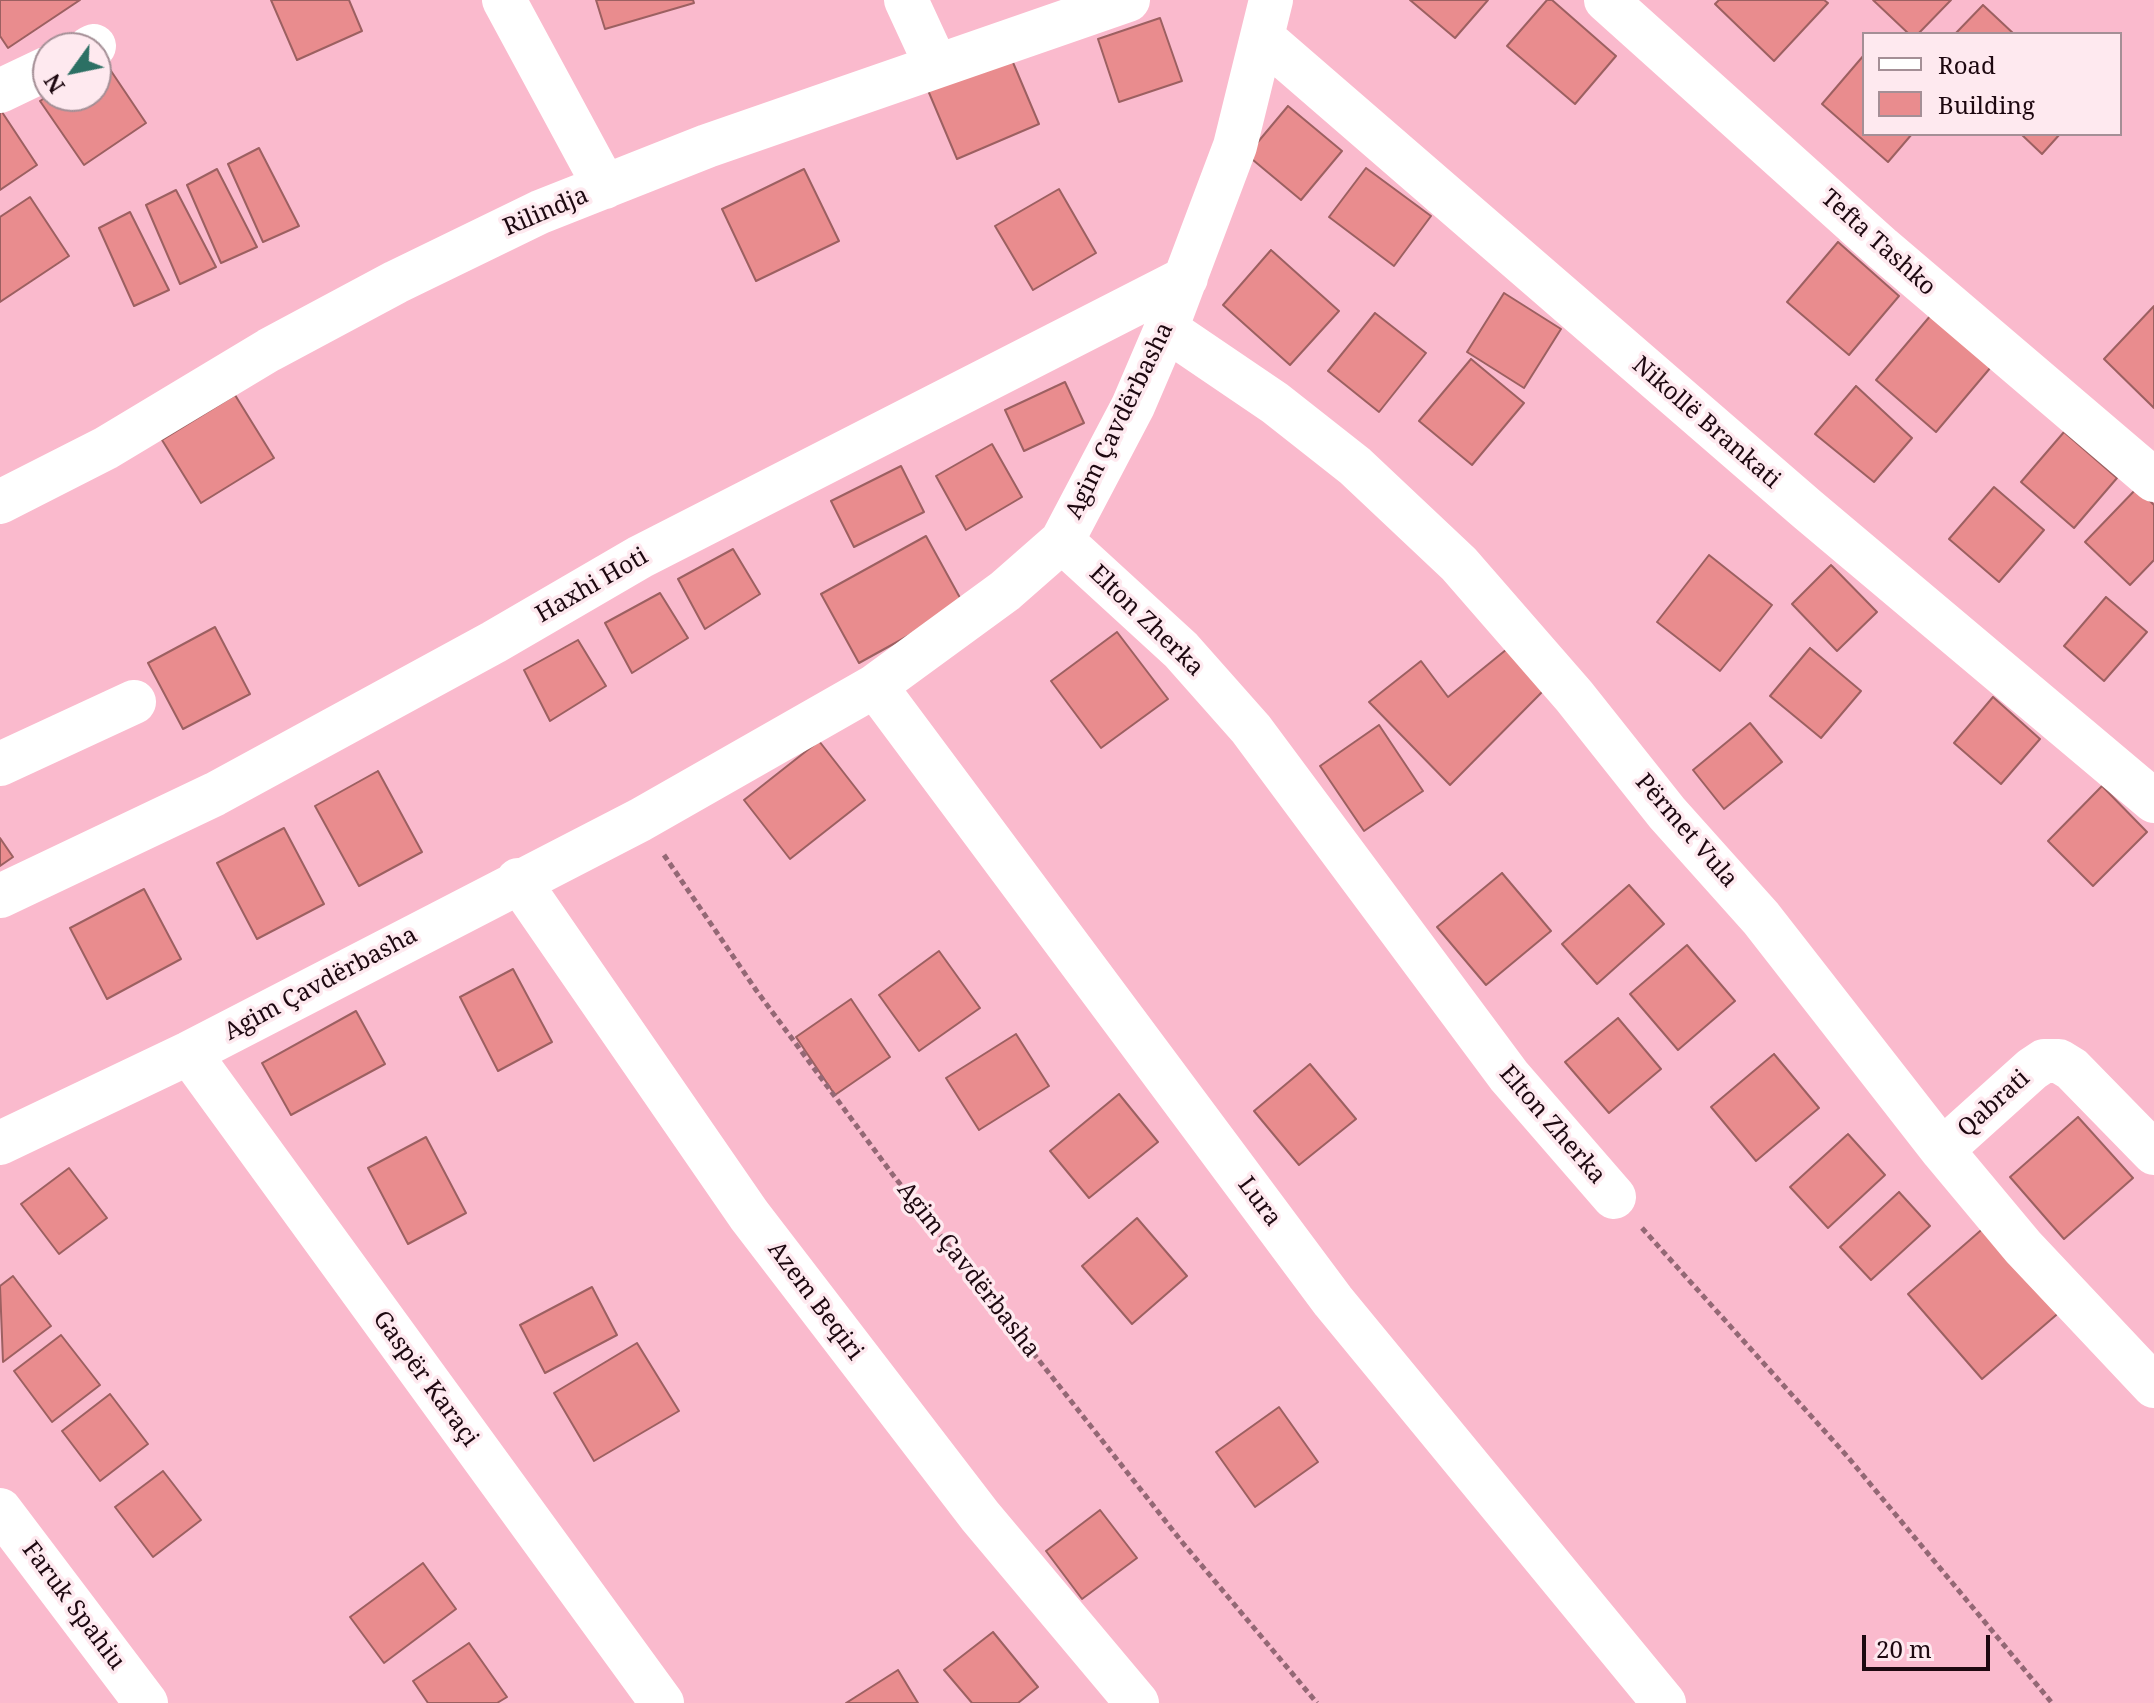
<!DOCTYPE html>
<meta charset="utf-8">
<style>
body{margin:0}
#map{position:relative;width:2154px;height:1703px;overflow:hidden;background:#fabacd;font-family:"Noto Serif",serif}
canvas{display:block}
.legend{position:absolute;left:1862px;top:32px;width:260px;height:104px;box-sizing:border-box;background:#fee9ef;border:2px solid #a48f96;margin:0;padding:10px 14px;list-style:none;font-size:24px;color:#1d0810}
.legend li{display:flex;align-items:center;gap:16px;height:40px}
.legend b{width:40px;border:2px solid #a48f96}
.north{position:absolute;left:32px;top:32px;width:80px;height:80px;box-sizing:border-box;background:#fee9ef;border:2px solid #a48f96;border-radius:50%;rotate:237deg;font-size:22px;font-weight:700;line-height:32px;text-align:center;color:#1d0810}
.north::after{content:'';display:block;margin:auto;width:28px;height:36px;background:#2c7064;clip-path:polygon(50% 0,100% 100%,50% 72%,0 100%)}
.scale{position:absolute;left:1862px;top:1635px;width:128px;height:36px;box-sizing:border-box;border:4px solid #1d0810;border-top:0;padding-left:10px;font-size:24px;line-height:28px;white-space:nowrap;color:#1d0810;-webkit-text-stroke:6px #fee9ef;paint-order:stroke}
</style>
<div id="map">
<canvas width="2154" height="1703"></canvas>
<ul class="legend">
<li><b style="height:10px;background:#fff"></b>Road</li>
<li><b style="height:22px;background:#e98c8e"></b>Building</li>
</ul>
<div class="north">N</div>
<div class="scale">20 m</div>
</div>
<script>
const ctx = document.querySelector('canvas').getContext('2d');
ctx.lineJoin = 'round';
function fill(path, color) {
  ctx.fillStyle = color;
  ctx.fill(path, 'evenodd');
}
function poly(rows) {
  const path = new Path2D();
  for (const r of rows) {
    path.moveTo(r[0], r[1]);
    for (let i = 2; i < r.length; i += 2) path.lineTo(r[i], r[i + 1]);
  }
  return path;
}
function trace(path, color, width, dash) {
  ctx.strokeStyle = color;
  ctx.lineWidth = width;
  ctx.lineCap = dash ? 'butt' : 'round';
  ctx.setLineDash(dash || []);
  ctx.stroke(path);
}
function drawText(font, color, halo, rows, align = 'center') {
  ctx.font = font + ' "Noto Serif",serif';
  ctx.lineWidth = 7;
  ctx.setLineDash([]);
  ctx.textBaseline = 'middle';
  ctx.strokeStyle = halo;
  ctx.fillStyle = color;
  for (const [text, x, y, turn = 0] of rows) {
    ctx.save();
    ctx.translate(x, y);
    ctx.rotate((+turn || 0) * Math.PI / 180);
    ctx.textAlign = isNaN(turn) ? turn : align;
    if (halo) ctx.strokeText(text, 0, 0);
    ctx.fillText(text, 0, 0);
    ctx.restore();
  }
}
const building = poly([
 [0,0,80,0,8,48,0,36,0,0],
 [271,0,349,0,362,31,297,60,271,0],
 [596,0,693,0,694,3,605,29,596,0],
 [1410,0,1488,0,1455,38,1410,0],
 [1547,0,1552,0,1616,56,1575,104,1507,46,1547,0],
 [1719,0,1824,0,1828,3,1774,61,1715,4,1719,0],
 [1873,0,1951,0,1918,34,1909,34,1873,0],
 [1983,5,2014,34,1955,34,1983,5],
 [1160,18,1182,81,1119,102,1098,39,1160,18],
 [1009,53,1039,124,957,159,927,88,1009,53],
 [1864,55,1864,134,1912,134,1888,162,1822,104,1864,55],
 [103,59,146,123,84,165,40,101,48,96,96,96,96,64,103,59],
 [1288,106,1342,151,1301,200,1247,155,1288,106],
 [0,109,37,165,0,190,0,109],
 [2021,134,2060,134,2042,154,2021,134],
 [259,148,299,226,263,242,228,164,259,148],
 [1366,168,1431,216,1394,266,1329,217,1366,168],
 [217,169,257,247,221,263,187,185,217,169],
 [804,169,839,241,756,281,722,209,804,169],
 [1059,189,1096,253,1033,290,995,226,1059,189],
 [176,190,216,267,180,284,146,205,176,190],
 [30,197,69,256,0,302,0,217,30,197],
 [130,212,169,290,134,306,99,228,130,212],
 [1838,242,1899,296,1849,355,1787,302,1838,242],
 [1271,250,1339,311,1290,365,1223,305,1271,250],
 [1504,293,1561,329,1524,388,1467,352,1504,293],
 [2154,306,2154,408,2104,359,2154,306],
 [1375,313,1426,353,1379,412,1328,371,1375,313],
 [1931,315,1991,367,1936,432,1876,380,1931,315],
 [1471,359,1524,403,1472,465,1419,421,1471,359],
 [1065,382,1084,423,1024,451,1005,410,1065,382],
 [1856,386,1912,438,1874,482,1815,434,1856,386],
 [235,395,274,458,201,503,162,440,235,395],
 [2064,432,2117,478,2074,528,2021,482,2064,432],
 [992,444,1022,497,966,530,936,476,992,444],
 [901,466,924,512,854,547,831,501,901,466],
 [1994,487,2044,530,1999,582,1949,539,1994,487],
 [2137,488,2154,505,2154,560,2130,585,2085,542,2137,488],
 [926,536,964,605,859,663,821,594,926,536],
 [733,549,760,594,705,629,678,579,733,549],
 [1709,555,1772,605,1720,671,1657,622,1709,555],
 [1831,565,1877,612,1837,651,1792,604,1831,565],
 [660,593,688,638,632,673,605,623,660,593],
 [2106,597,2147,632,2104,681,2064,646,2106,597],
 [215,627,250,694,183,729,148,663,215,627],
 [1117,632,1168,699,1101,748,1051,681,1117,632],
 [578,640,606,686,550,721,524,670,578,640],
 [1810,648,1861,691,1821,738,1770,696,1810,648],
 [1507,649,1545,689,1450,785,1369,702,1421,661,1448,697,1507,649],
 [1993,697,2040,739,2001,784,1954,743,1993,697],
 [1750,723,1782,762,1724,809,1693,770,1750,723],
 [1379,725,1423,791,1364,831,1320,766,1379,725],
 [819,741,865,800,790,859,744,800,819,741],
 [378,771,422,852,359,886,315,806,378,771],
 [2102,786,2147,832,2093,886,2048,841,2102,786],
 [284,828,324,904,257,939,217,863,284,828],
 [0,838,13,857,0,866,0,838],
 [1502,873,1551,931,1486,985,1437,927,1502,873],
 [1629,885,1664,924,1597,984,1562,944,1629,885],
 [144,889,181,959,107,999,70,928,144,889],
 [1687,945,1735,1001,1678,1050,1630,994,1687,945],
 [939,951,980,1008,919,1051,879,995,939,951],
 [513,969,552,1042,498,1071,460,997,513,969],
 [851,999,890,1057,835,1095,796,1037,851,999],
 [356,1011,385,1064,291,1115,262,1063,356,1011],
 [1618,1018,1661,1069,1609,1113,1565,1062,1618,1018],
 [1016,1034,1049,1086,979,1130,946,1078,1016,1034],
 [1774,1054,1819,1108,1756,1161,1711,1107,1774,1054],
 [1310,1064,1356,1119,1299,1165,1254,1111,1310,1064],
 [1119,1094,1158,1142,1089,1198,1050,1151,1119,1094],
 [2078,1117,2133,1178,2064,1239,2010,1177,2078,1117],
 [1848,1134,1885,1175,1828,1228,1790,1187,1848,1134],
 [426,1137,466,1213,408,1244,368,1168,426,1137],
 [69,1168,107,1218,59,1254,21,1204,69,1168],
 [1899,1192,1930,1226,1871,1280,1840,1247,1899,1192],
 [1137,1218,1187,1276,1132,1324,1082,1266,1137,1218],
 [1987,1225,2062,1310,1982,1379,1908,1294,1987,1225],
 [13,1276,51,1326,3,1362,0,1286,13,1276],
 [592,1287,617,1335,545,1373,520,1325,592,1287],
 [61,1335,100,1385,52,1422,14,1371,61,1335],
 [637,1343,679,1411,594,1461,554,1393,637,1343],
 [110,1394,148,1444,100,1481,62,1431,110,1394],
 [1279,1407,1318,1462,1255,1507,1216,1452,1279,1407],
 [163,1471,201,1520,153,1557,115,1507,163,1471],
 [1100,1510,1137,1558,1082,1599,1046,1551,1100,1510],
 [423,1563,456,1609,384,1663,350,1617,423,1563],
 [993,1632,1038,1687,1018,1703,972,1703,944,1670,993,1632],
 [469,1643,507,1697,497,1703,428,1703,413,1681,469,1643],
 [898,1670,918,1703,846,1703,898,1670]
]);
fill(building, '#e98c8e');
trace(building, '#9c6061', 2);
trace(poly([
 [664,855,756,990,893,1175,1182,1542,1317,1703],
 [1642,1228,1847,1456,2052,1703]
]), '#946875', 5, [6, 4]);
trace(poly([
 [504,0,605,187],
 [906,0,936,65],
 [1606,0,1882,248,2154,480],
 [1264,39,1807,509,2154,801],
 [90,48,94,46],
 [0,91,48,68],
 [1166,329,1275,403,1355,466,1459,564,1574,696,1667,813,1761,918,1942,1150,2023,1247,2154,1386],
 [0,502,106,448,269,350,396,282,540,212,707,146,1128,0],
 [1062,541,1181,650,1251,729,1509,1076,1614,1197],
 [875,686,1333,1301,1664,1703],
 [0,764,134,702],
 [518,880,749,1215,980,1516,1137,1703],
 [0,896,215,794,494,642,640,557,1186,278],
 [189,1053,662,1703],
 [0,1143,189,1053,640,820,875,686,1005,591,1062,541,1133,406,1166,329,1235,146,1271,0],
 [1942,1150,2032,1069,2044,1061,2059,1061,2072,1069,2154,1153],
 [0,1510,146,1703]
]), '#fff', 44);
drawText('24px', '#1d0810', '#fee9ef', [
 ["Rilindja",546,212,-23],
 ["Tefta Tashko",1878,243,42],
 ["Agim Çavdërbasha",1120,421,-64],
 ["Nikollë Brankati",1706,423,41],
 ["Haxhi Hoti",592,586,-30],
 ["Elton Zherka",1146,621,44],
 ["Përmet Vula",1686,831,49],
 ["Agim Çavdërbasha",321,984,-28],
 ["Qabrati",1994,1104,-42],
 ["Elton Zherka",1552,1125,49],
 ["Lura",1259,1202,53],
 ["Agim Çavdërbasha",968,1270,52],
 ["Azem Beqiri",815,1301,53],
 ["Gaspër Karaçi",425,1379,54],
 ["Faruk Spahiu",73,1606,53]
]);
</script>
